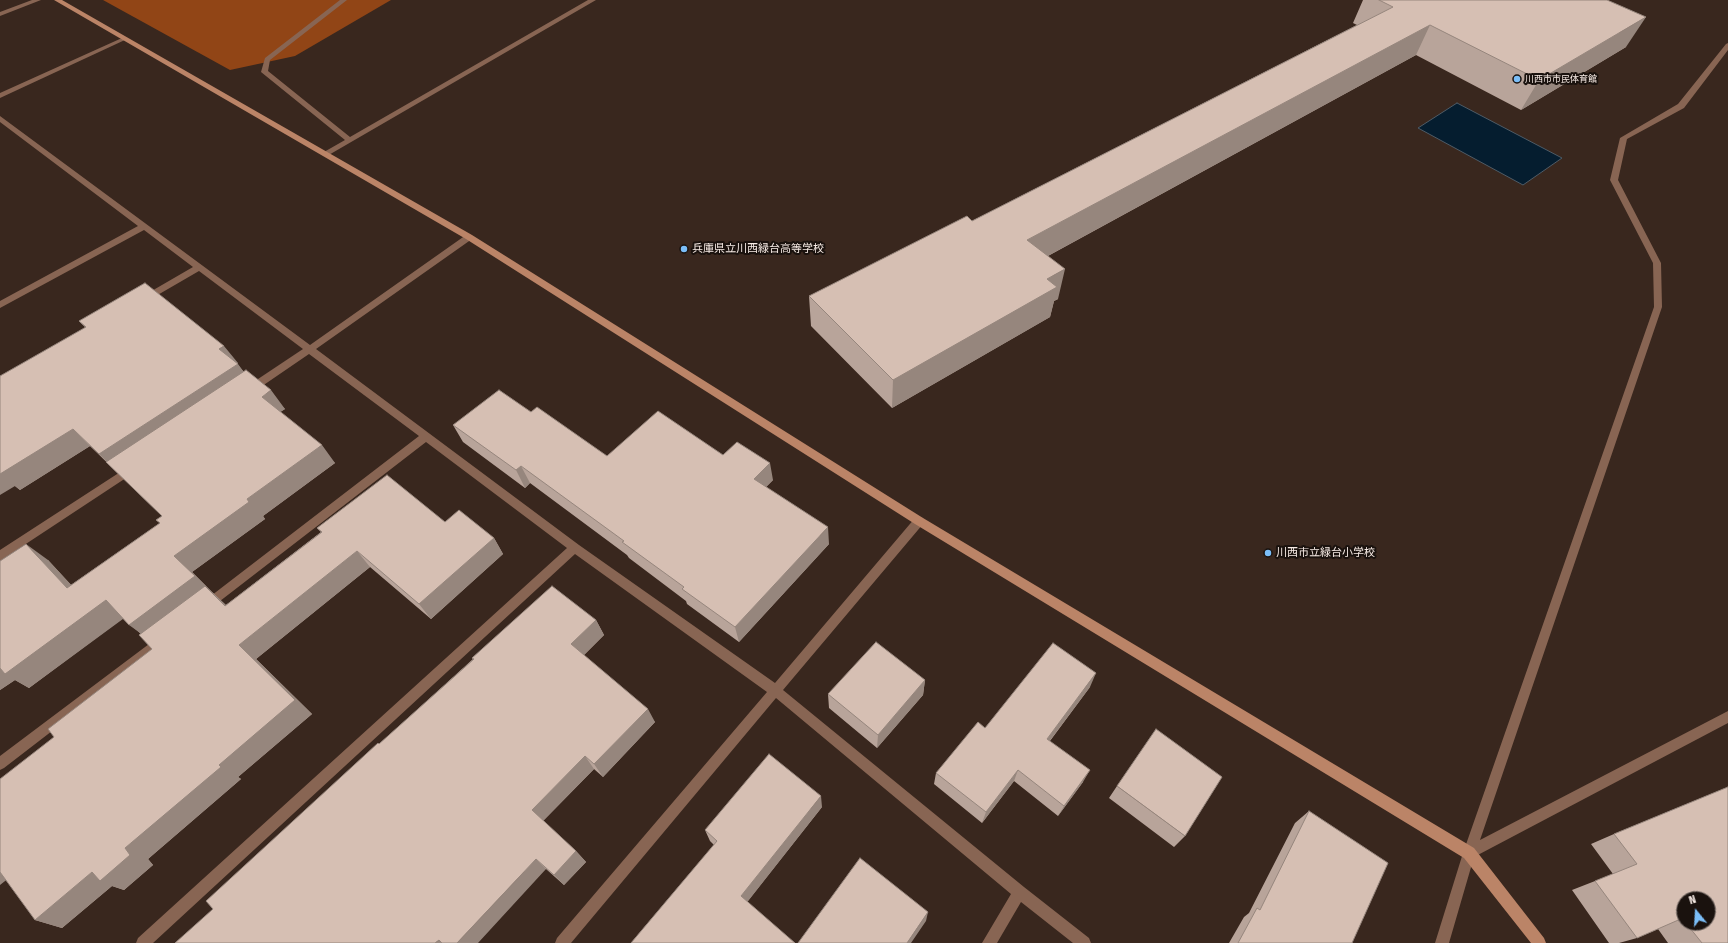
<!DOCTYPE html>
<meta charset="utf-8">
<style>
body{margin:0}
#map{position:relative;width:1728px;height:943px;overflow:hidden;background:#39271e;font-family:"Fira Sans Condensed",sans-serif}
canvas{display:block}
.north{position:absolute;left:1676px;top:891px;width:40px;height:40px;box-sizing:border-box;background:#1a120e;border:1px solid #736964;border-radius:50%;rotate:342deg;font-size:11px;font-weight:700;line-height:16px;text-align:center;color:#f8ece6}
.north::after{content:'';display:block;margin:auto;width:14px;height:18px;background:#7bbef8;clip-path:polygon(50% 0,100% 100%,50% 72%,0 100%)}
</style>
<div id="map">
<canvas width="1728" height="943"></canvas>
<div class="north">N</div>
</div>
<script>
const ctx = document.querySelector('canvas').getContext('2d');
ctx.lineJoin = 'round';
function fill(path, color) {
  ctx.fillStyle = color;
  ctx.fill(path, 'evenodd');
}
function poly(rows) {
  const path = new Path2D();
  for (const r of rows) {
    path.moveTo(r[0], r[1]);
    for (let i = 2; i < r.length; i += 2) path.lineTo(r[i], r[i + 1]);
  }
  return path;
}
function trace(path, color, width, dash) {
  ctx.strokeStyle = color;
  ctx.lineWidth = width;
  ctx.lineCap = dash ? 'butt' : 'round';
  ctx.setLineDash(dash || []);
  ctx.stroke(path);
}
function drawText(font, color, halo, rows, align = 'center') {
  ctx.font = font + ' "Fira Sans Condensed","Noto Sans JP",sans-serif';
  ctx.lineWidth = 4;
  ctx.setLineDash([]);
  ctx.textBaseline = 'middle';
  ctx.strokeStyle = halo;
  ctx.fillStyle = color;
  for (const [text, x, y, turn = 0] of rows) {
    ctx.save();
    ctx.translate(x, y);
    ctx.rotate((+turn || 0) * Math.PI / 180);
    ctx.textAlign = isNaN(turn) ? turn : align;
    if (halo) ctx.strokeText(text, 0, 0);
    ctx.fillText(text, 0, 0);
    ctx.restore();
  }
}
fill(poly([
 [103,0,391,0,295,56,230,70]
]), '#914516');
const water = poly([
 [1457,103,1562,158,1523,185,1418,128,1457,103]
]);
fill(water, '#051d2f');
trace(water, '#4e5b66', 1);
fill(poly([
 [340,0,347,0,270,60,268,71,350,137,588,0,596,0,327,156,324,156,324,152,345,140,261,72,265,58,340,0]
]), '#886553');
fill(poly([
 [32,0,41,0,0,16,0,12,32,0],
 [122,38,127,39,0,98,0,93,122,38],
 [1728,43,1728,50,1684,108,1627,139,1618,180,1661,263,1662,307,1480,840,1728,711,1728,723,1474,857,1449,943,1435,943,1463,853,1654,307,1653,263,1610,180,1620,138,1678,104,1726,44,1728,43],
 [0,116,310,345,466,235,472,235,472,239,316,349,579,545,775,683,915,518,919,517,923,518,924,521,923,524,783,690,1024,887,1089,938,1091,943,1073,943,1021,902,997,943,982,943,1011,894,776,698,571,943,555,943,557,938,767,692,575,554,153,943,136,943,138,938,567,548,426,442,211,608,207,610,203,608,201,605,203,602,419,436,309,354,252,393,246,393,244,390,246,387,303,349,199,271,149,300,143,300,142,298,143,296,193,267,144,230,0,308,0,301,138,226,0,122,0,116],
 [131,465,135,466,136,469,135,472,0,561,0,550,131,465],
 [161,635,165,636,167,640,165,644,4,768,0,770,0,756,161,635]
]), '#886553');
fill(poly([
 [54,0,62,0,472,235,923,518,1474,848,1544,938,1546,943,1531,943,1464,858,915,524,466,239,54,0]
]), '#bb8467');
fill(poly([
 [1363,0,1607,0,1626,47,1521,110,1416,55,1048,256,1058,299,1054,301,1050,317,892,408,811,326,809,296,972,221,1357,25,1353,23],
 [79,321,238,363,237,364,244,372,285,409,280,412,335,463,263,516,265,519,192,572,212,592,226,605,321,532,317,528,445,522,494,538,503,554,431,619,370,567,256,659,312,714,238,777,241,779,148,859,153,865,124,890,112,886,62,928,35,920,54,737,152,649,141,634,123,618,29,688,15,680,0,690,0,561,48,560,71,585,160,523,162,516,90,446,20,490,15,486,85,327],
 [531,412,607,456,723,455,773,480,766,487,829,544,739,642,687,604,686,601,629,558,627,555,530,483,525,488,463,442,453,425],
 [596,620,604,635,584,655,655,722,603,777,594,769,543,821,576,851,586,862,564,885,546,869,213,909,379,744,473,659,472,658],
 [925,680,923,695,877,748,829,708,828,694],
 [1090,687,1050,741,1083,782,1058,816,1014,781,982,823,934,784,936,773,985,728],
 [1117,786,1185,836,1174,847,1109,798],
 [1728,787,1728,943,1668,943,1658,929,1637,938,1619,943,1609,943,1572,890,1613,874,1591,844,1614,834],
 [1684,899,1708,899,1708,923,1684,923],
 [822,807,747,902,631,943,714,845,710,841,705,830],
 [1309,811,1352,943,1229,943,1244,917,1249,913,1295,823]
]), '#b8a49a');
fill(poly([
 [1646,17,1626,47,1521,110,1539,80],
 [1430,25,1416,55,1022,270,1027,240],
 [1065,269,1058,299,1054,301,1050,317,892,408,893,380,1047,279],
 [224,346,238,363,233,366,219,349],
 [238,364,251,382,116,471,99,454],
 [271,390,285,409,276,415,262,397],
 [73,429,90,446,20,490,15,486,0,495,0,473],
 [322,445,335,463,263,516,265,519,192,572,212,592,242,621,150,640,129,625,174,556,247,499],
 [770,463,773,480,757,496,754,479],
 [521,466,530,483,525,488,516,470],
 [828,527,829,544,739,642,735,627],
 [494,538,503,554,431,619,419,604],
 [26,544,48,560,88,603,67,588],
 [357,551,370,567,256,659,312,714,238,777,241,779,148,859,153,865,124,890,112,886,62,928,35,920,92,872,125,848,219,765,239,645],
 [106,600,127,616,29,688,15,680,0,690,0,665],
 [596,620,604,635,579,660,571,644],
 [1096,673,1090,687,1042,751,1047,739],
 [925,680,923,695,877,748,878,735],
 [648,709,655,722,603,777,594,764],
 [585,756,594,769,542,822,532,810],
 [1018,770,1014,781,982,823,986,812],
 [1090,770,1083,782,1058,816,1064,806],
 [821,796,822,807,745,905,741,896],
 [576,851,586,862,564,885,554,875],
 [536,859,546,869,478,943,457,943],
 [0,863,19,870,0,885],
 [928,912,926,921,911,943,907,943],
 [439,940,445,943,435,943]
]), '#96867d');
const building = poly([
 [1379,0,1607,0,1646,17,1539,80,1430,25,1027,240,1065,269,1047,279,1057,287,893,380,809,296,967,216,972,221,1393,7,1379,0],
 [145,283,224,346,219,349,238,364,99,454,73,429,0,474,0,376,86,327,79,321,145,283],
 [246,370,271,390,262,397,322,445,247,499,249,502,174,556,195,576,129,625,106,600,5,674,0,668,0,561,26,544,67,588,160,523,156,520,162,516,106,462,246,370],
 [499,390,531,412,537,407,607,456,658,411,723,455,737,442,770,463,754,479,828,527,735,627,682,589,684,587,622,542,624,541,521,466,516,470,453,425,499,390],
 [387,475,445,522,459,510,494,538,419,604,357,551,239,645,295,700,219,765,221,767,125,848,130,855,100,881,92,872,35,920,0,872,0,779,54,737,48,729,152,649,139,635,205,586,225,606,322,532,317,528,387,475],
 [552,586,596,620,571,644,648,709,594,764,585,756,532,810,576,851,554,875,536,859,457,943,442,943,439,940,435,943,175,943,213,909,206,901,378,743,379,744,474,659,472,658,552,586],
 [876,642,925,680,878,735,828,694,876,642],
 [1053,643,1096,673,1047,739,1090,770,1064,806,1018,770,986,812,936,773,978,722,985,728,1053,643],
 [1156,729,1222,777,1185,836,1117,786,1156,729],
 [769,754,821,796,741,896,795,943,631,943,717,841,705,830,769,754],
 [1728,787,1728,943,1702,943,1686,923,1708,923,1708,899,1684,899,1684,920,1683,918,1637,938,1595,881,1637,864,1614,834,1728,787],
 [1309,811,1388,863,1352,943,1238,943,1257,908,1260,910,1309,811],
 [860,858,928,912,907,943,798,943,860,858]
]);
fill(building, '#d6bfb3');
trace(building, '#96867d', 1);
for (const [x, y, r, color] of [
 [1517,79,4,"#7bbef8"],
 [684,249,4,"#7bbef8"],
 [1268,553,4,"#7bbef8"]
]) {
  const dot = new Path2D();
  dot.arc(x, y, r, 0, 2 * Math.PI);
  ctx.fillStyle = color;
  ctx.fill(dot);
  trace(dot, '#1a120e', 1.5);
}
drawText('9px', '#f8ece6', '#1a120e', [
 ["川西市市民体育館",1525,79]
], 'left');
drawText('11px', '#f8ece6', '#1a120e', [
 ["兵庫県立川西緑台高等学校",692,249],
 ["川西市立緑台小学校",1276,553]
], 'left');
</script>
